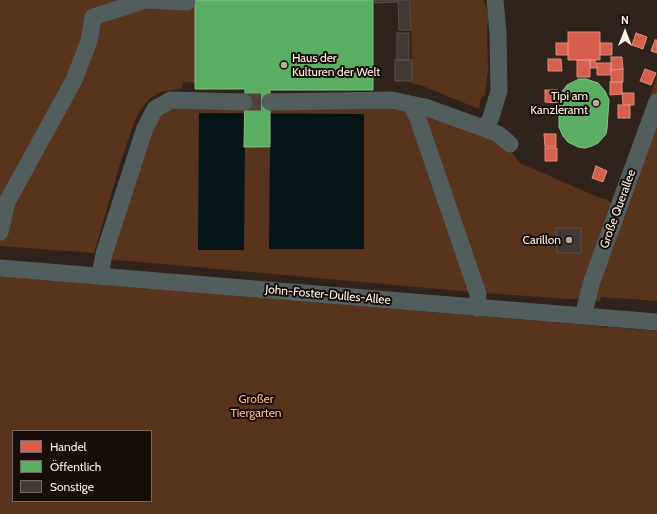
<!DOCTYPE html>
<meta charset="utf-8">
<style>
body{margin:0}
#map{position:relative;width:657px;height:514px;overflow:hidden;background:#2f231c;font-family:Cabin,sans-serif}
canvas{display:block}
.legend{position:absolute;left:12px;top:430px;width:140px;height:72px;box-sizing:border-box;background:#170e08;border:1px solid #736962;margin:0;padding:5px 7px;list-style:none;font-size:12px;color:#fdf1ea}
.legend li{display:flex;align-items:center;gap:8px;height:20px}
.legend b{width:20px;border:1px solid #736962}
.north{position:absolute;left:605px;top:12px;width:40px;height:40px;-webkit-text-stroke:3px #170e08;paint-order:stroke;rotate:0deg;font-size:11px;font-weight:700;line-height:16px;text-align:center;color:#fdf1ea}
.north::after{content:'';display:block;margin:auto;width:14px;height:18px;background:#fdf1ea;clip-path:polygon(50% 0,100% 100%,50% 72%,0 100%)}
</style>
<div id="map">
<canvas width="657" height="514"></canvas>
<ul class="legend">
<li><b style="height:11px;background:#d6604d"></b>Handel</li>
<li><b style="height:11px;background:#5aae61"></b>Öffentlich</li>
<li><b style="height:11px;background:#433a34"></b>Sonstige</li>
</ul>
<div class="north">N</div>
</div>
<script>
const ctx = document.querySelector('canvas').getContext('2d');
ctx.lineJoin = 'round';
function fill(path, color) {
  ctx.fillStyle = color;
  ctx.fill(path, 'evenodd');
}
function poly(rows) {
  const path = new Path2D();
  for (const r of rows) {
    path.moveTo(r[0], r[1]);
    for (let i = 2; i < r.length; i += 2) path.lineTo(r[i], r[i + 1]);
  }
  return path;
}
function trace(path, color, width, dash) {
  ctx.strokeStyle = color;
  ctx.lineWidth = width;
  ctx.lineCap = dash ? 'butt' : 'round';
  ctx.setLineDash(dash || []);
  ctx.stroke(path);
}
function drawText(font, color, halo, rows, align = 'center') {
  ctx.font = font + ' Cabin,sans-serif';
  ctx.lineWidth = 4;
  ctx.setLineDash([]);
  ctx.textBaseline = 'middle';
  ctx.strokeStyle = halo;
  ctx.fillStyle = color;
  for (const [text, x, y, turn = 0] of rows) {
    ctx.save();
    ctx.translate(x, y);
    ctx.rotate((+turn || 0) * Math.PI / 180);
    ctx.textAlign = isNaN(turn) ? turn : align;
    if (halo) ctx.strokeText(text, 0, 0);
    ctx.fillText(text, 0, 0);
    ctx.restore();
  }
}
fill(poly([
 [0,0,195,0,195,83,183,82,182,88,161,92,150,98,140,111,135,120,121,161,94,253,0,246],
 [411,0,483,0,485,4,489,17,487,27,488,71,485,95,481,98,479,109,420,85,412,84],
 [657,77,657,301,601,297,600,301,483,293,107,259,148,124,171,100,391,100,498,134,520,163,600,198,608,200,607,201,611,202],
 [0,276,657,331,657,514,0,514],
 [13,431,151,431,151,501,13,501]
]), '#58341d');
fill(poly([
 [199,113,364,114,364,249,269,249,270,148,245,147,244,250,198,250]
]), '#061517');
const shops = poly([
 [568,32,600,32,600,60,568,60,568,32],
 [636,33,647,37,643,49,632,45,636,33],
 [655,40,657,40,657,53,651,51,655,40],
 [556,43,568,43,568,55,556,55,556,43],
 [600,43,612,43,612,55,600,55,600,43],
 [611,57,622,57,623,69,611,70,611,57],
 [548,59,561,59,562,71,548,71,548,59],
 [577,60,590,60,590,77,577,77,577,60],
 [590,60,595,60,597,68,590,68,590,60],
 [597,63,611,63,611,75,597,75,597,63],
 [623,69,623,82,611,82,611,70,623,69],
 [645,69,656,73,651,85,640,81,645,69],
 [610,82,622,82,622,94,610,95,610,82],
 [545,90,557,90,557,103,545,102,545,90],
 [622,93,634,93,634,105,623,105,622,93],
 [618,105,630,105,630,118,618,118,618,105],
 [544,134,556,134,556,147,545,147,544,134],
 [545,148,557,148,557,161,545,161,545,148],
 [596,166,607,171,603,182,592,178,596,166]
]);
fill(shops, '#d6604d');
trace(shops, '#e28c7c', 1);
const public = poly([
 [195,0,373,0,373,90,270,90,270,147,244,147,245,89,195,89,195,0],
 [579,79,586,79,598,83,605,91,609,100,607,129,606,134,598,143,592,146,585,148,578,147,568,142,563,136,559,127,559,102,561,93,567,85,579,79]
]);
fill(public, '#5aae61');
trace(public, '#8bc28a', 1);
const building = poly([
 [375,0,397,0,397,2,375,3,375,0],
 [398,0,410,0,411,30,399,30,398,0],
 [397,33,409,33,409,60,397,60,397,33],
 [395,60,412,60,412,81,395,81,395,60],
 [556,228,581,228,581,253,557,253,556,228]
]);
fill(building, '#433a34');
trace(building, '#5b514a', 1);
trace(poly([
 [244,102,270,102]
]), '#4e423b', 17, [17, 8]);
trace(poly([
 [270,102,392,100,410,104,417,116,478,294,477,308],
 [410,104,425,107,486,129,498,134,510,144],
 [486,129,491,117,499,91,498,32,495,0],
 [0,232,7,202,74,80,89,41,93,17,146,0,187,2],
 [0,268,657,322],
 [100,276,104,254,145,128,155,109,171,100,244,102],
 [583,316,592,281,657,102]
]), '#525e5e', 17);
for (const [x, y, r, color] of [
 [284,65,4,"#b5a9a2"],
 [596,103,4,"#b5a9a2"],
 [569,240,4,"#b5a9a2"]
]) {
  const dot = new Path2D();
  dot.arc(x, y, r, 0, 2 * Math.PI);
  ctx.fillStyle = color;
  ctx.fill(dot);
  trace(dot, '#170e08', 1.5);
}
drawText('12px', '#fdf1ea', '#170e08', [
 ["Haus der",292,58,"left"],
 ["Kulturen der Welt",292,72,"left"],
 ["Tipi am",588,96],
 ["Kanzleramt",588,110],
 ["Carillon",561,240]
], 'right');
drawText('12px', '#fdf1ea', '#170e08', [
 ["Große Querallee",618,209,-70],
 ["John-Foster-Dulles-Allee",328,295,5]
]);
drawText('12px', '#fab68b', '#170e08', [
 ["Großer",256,399],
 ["Tiergarten",256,413]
]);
</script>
